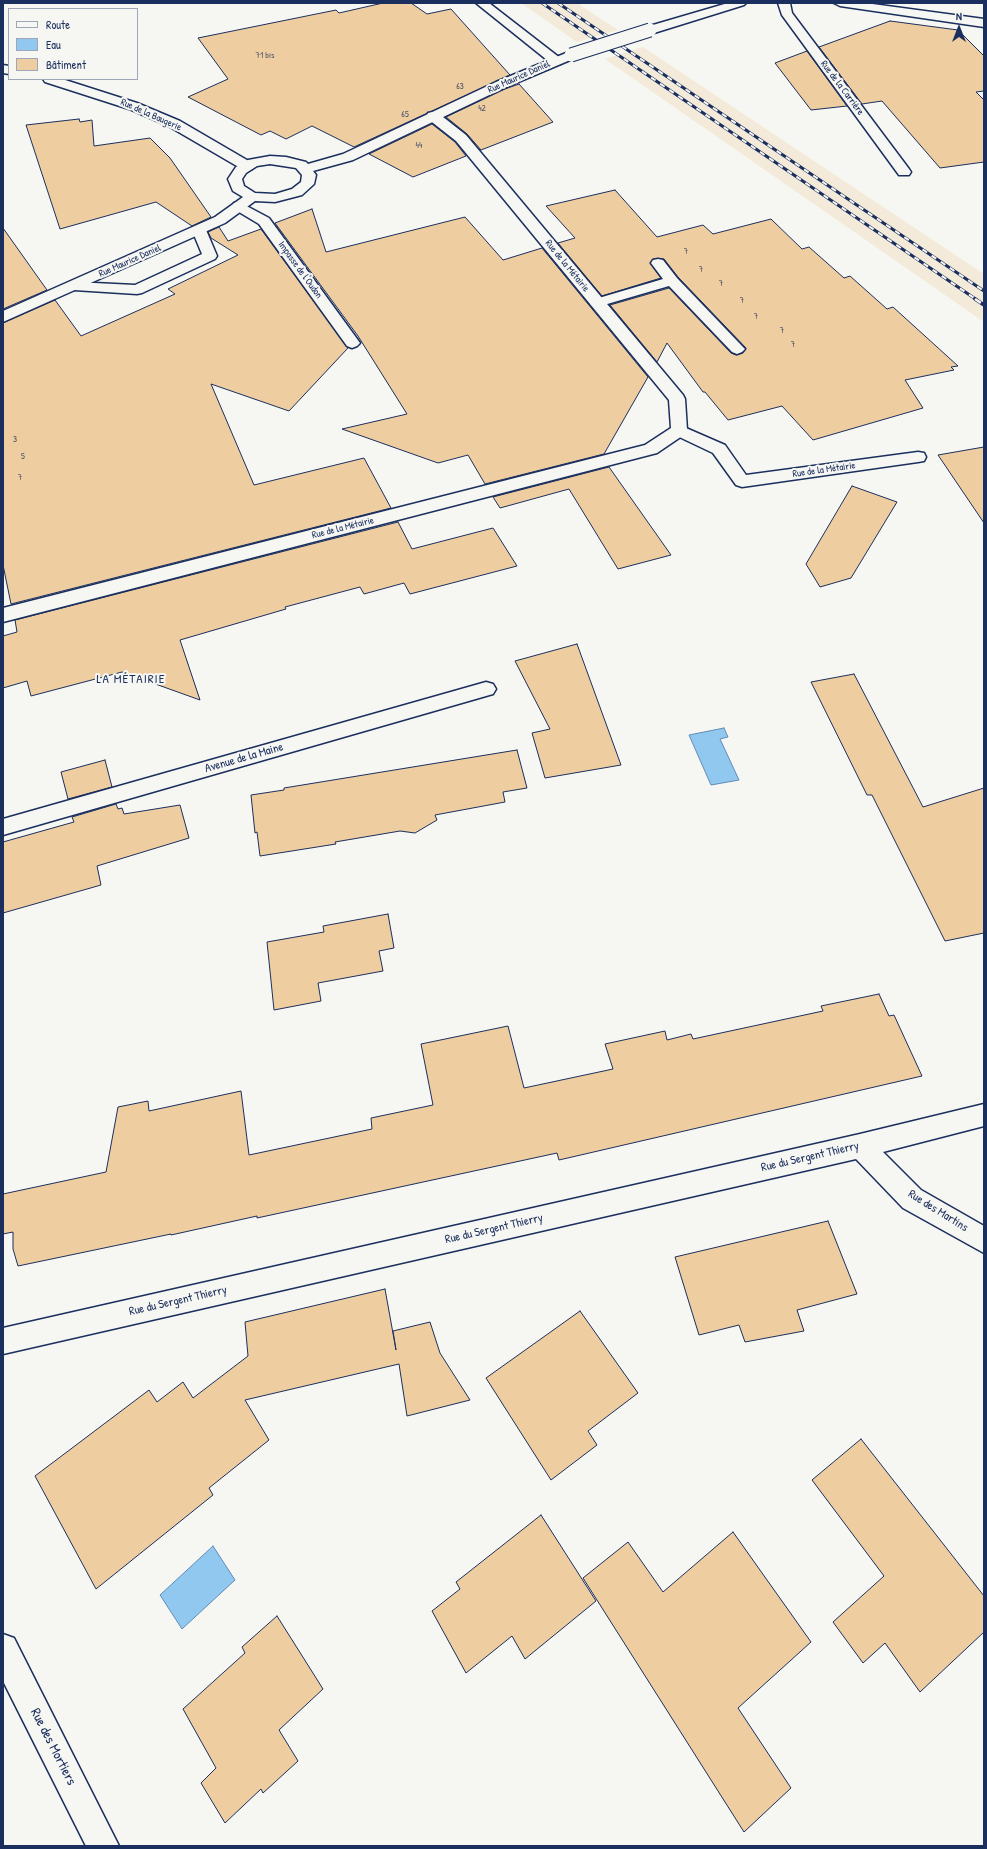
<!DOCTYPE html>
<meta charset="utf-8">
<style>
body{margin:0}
#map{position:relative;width:987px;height:1849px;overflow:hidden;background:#f6f6f2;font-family:"Patrick Hand",sans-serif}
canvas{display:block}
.frame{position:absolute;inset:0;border:4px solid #1b2f5e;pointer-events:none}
.legend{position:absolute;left:8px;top:8px;width:130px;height:72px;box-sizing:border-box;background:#f6f6f2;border:1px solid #9ea6b7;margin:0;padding:5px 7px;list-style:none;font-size:12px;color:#1b2f5e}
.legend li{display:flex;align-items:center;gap:8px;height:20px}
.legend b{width:20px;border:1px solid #9ea6b7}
.north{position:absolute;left:939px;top:8px;width:40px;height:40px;-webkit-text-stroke:3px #f6f6f2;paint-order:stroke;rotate:0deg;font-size:11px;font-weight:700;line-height:16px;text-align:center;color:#1b2f5e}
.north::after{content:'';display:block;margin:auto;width:14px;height:18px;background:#1b2f5e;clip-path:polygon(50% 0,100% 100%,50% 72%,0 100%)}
</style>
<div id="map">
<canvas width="987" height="1849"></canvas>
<div class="frame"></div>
<ul class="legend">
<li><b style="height:5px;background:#f6f6f2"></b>Route</li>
<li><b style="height:11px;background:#91c8ef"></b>Eau</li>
<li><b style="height:11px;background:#eecda0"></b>Bâtiment</li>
</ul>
<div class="north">N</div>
</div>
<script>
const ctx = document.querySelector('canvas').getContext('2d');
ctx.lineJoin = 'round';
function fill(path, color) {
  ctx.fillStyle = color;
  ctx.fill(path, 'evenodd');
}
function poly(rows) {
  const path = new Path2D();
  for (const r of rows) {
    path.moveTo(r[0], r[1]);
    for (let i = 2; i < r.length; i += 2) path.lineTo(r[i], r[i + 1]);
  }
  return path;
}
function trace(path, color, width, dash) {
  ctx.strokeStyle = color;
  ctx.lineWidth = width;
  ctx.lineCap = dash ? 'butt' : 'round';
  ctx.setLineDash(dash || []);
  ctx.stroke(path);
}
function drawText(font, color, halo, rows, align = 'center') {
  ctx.font = font + ' "Patrick Hand",sans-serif';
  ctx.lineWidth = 4;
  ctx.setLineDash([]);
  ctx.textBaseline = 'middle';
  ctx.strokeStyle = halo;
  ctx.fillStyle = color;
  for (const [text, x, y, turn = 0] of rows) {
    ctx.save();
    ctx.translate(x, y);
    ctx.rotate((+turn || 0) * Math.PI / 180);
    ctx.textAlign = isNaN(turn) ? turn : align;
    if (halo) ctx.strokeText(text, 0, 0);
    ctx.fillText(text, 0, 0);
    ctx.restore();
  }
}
fill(poly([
 [521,3,577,3,618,30,577,42],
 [643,47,984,274,984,322,605,59]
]), '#f4ead9');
const water = poly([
 [724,728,728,737,720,739,739,780,711,785,689,735,724,728],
 [213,1546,235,1580,182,1629,160,1595,213,1546]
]);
fill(water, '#91c8ef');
trace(water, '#628bb5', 1);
const building = poly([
 [383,3,411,3,427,14,451,9,510,75,354,147,312,126,286,139,270,131,261,135,188,97,228,79,198,38,336,10,339,13,383,3],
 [890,21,958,30,984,56,984,91,976,92,984,100,984,162,940,168,882,101,862,104,819,47,890,21],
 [807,51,847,106,811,110,775,63,807,51],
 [519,84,553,122,481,150,467,134,446,117,505,89,519,84],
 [79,119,80,122,92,120,94,146,150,138,170,158,211,217,192,226,156,202,60,229,26,125,79,119],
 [432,124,455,142,466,156,413,177,369,154,432,124],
 [615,190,657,237,703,225,713,234,771,219,802,249,809,247,844,278,850,276,887,309,893,307,958,366,951,367,954,370,905,380,923,408,813,440,782,406,728,420,705,392,703,392,667,343,657,362,610,305,669,288,731,353,736,355,743,353,746,348,678,277,664,259,653,259,650,263,661,278,602,296,558,243,575,238,546,206,615,190],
 [312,209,326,252,465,217,503,260,542,248,648,377,604,454,485,484,468,455,438,463,342,429,407,414,358,336,275,223,312,209],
 [219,227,228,241,261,229,348,348,289,411,211,384,254,485,364,458,391,508,11,604,3,565,3,323,55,300,81,336,175,294,168,289,238,255,211,238,208,232,219,227],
 [3,228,47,290,3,309,3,228],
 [984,447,984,523,938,455,984,447],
 [609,467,671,555,618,569,569,489,500,508,493,497,609,467],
 [852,486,897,502,851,578,820,587,806,564,852,486],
 [398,522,412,549,493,528,517,566,410,594,404,583,364,594,360,587,285,607,286,609,180,640,200,700,122,672,31,696,27,681,3,688,3,636,17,632,15,620,398,522],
 [577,644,621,765,545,778,532,733,550,729,515,661,577,644],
 [854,674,923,807,984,788,984,933,945,941,872,795,867,795,811,682,854,674],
 [517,750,527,788,503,792,505,802,435,815,437,820,415,833,400,831,335,842,336,844,260,856,257,832,255,833,251,795,284,790,284,788,517,750],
 [105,760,112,787,68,799,61,772,105,760],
 [116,804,118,809,122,808,124,814,180,805,189,838,97,866,101,885,3,913,3,842,74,822,72,817,116,804],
 [388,914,394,948,379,951,383,971,318,983,321,1001,274,1010,267,942,324,932,323,926,388,914],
 [879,994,889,1016,894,1015,922,1076,559,1160,557,1153,257,1218,257,1216,171,1235,171,1234,18,1266,13,1249,13,1232,3,1234,3,1194,106,1172,118,1107,148,1101,149,1111,241,1091,249,1155,372,1129,371,1118,433,1105,421,1044,508,1026,524,1088,613,1069,605,1044,665,1031,667,1040,691,1034,693,1039,823,1011,821,1006,879,994],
 [828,1221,857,1294,797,1310,804,1331,745,1342,739,1325,699,1335,675,1257,828,1221],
 [385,1289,396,1350,393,1331,430,1322,440,1353,470,1400,407,1416,399,1364,245,1400,269,1440,209,1488,213,1495,96,1589,35,1476,149,1390,157,1402,183,1382,193,1398,248,1356,245,1322,385,1289],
 [580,1311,638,1393,588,1431,597,1445,551,1480,486,1378,580,1311],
 [861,1439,984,1596,984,1632,920,1692,885,1643,863,1663,833,1622,884,1576,812,1480,861,1439],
 [541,1515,596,1601,525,1659,512,1636,466,1673,432,1611,460,1589,456,1582,541,1515],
 [733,1532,811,1642,738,1708,791,1788,744,1832,583,1578,628,1542,663,1592,733,1532],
 [277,1616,323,1689,279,1730,298,1761,263,1793,261,1789,225,1823,201,1783,216,1768,183,1709,245,1653,242,1647,277,1616]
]);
fill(building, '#eecda0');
trace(building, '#1b2f5e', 1);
const service = poly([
 [239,202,269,218,360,343,357,346,352,348,347,346,259,224,234,209,232,206,234,203,239,202],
 [199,226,204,227,206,230,217,256,215,259,142,293,137,294,74,290,69,289,67,286,69,283,74,282,135,285,202,254,192,230,194,227,199,226],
 [658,259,663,260,677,278,742,346,745,349,742,352,737,354,732,352,669,286,597,307,592,306,590,303,592,300,663,279,651,263,653,260,658,259],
 [679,425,725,445,746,475,918,452,924,453,926,457,924,461,918,462,742,487,736,485,713,453,673,434,671,430,673,426,679,425]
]);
const minor = poly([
 [476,3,489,3,560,58,562,61,560,64,552,64,476,3],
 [778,3,790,3,792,13,909,169,911,172,909,175,899,175,782,15,778,3],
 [834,3,865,3,984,19,984,27,840,6,834,3],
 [3,65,9,66,9,74,3,73,3,65],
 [43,79,62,79,137,103,180,121,252,163,254,166,252,169,242,169,170,127,129,109,45,82,43,79],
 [433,112,438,113,466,135,683,395,685,399,687,430,685,434,657,453,3,622,3,608,645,445,671,428,669,400,456,141,428,119,427,116,428,113,433,112],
 [486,682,493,684,496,689,493,694,3,835,3,819,486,682],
 [984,1104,984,1126,883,1152,921,1190,984,1226,984,1253,903,1208,856,1159,3,1354,3,1328,860,1134,984,1104],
 [3,1634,14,1638,119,1846,86,1846,3,1681,3,1634]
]);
const tertiary = poly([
 [728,3,746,3,744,5,654,33,646,33,644,30,646,27,728,3],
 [571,51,577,55,575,58,504,88,353,160,313,171,316,175,314,184,302,195,275,202,255,201,225,223,3,322,3,311,215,217,243,197,233,191,228,179,236,167,248,160,270,156,286,157,306,162,308,164,343,154,496,82,571,51],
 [270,164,296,168,302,175,301,182,292,189,275,194,255,193,244,186,242,179,246,173,257,166,270,164]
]);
trace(service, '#1b2f5e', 3);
trace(minor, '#1b2f5e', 3);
trace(tertiary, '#1b2f5e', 3);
fill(service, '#f6f6f2');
fill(minor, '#f6f6f2');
fill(tertiary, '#f6f6f2');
const railFar1 = poly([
 [542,3,977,300],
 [558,3,984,291]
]);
const rail = poly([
 [975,299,984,305]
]);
trace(railFar1, '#1b2f5e', 3);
trace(rail, '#1b2f5e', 3.5);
trace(railFar1, '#f6f6f2', 2, [5.5]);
trace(rail, '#f6f6f2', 2.5, [7]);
const tertiaryBridge = poly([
 [571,55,650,30]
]);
trace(tertiaryBridge, '#1b2f5e', 15, []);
trace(tertiaryBridge, '#f6f6f2', 13);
drawText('9px', '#50566e', null, [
 ["71 bis",265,56],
 ["63",460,87],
 ["42",482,109],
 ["65",405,115],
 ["44",419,146],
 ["7",686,252],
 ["7",701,270],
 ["7",721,284],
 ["7",742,301],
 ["7",756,317],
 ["7",782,331],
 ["7",793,345],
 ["3",15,440],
 ["5",23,457],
 ["7",20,478]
]);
drawText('10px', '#1b2f5e', '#f6f6f2', [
 ["Rue Maurice Daniel",519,77,-24],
 ["Rue de la Carrière",842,88,53],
 ["Rue de la Baugerie",151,115,24],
 ["Rue Maurice Daniel",130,261,-24],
 ["Rue de la Métairie",567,266,51],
 ["Impasse de l'Oudon",300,270,54],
 ["Rue de la Métairie",824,470,-8],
 ["Rue de la Métairie",343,528,-14]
]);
drawText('12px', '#1b2f5e', '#f6f6f2', [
 ["Avenue de la Maine",244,758,-16],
 ["Rue du Sergent Thierry",810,1157,-13],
 ["Rue des Martins",938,1211,32],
 ["Rue du Sergent Thierry",494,1229,-13],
 ["Rue du Sergent Thierry",178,1301,-13]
]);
ctx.letterSpacing = '1px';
drawText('13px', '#1b2f5e', '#f6f6f2', [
 ["LA MÉTAIRIE",131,680]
]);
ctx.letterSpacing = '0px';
drawText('14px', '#1b2f5e', '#f6f6f2', [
 ["Rue des Mortiers",53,1747,63]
]);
</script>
